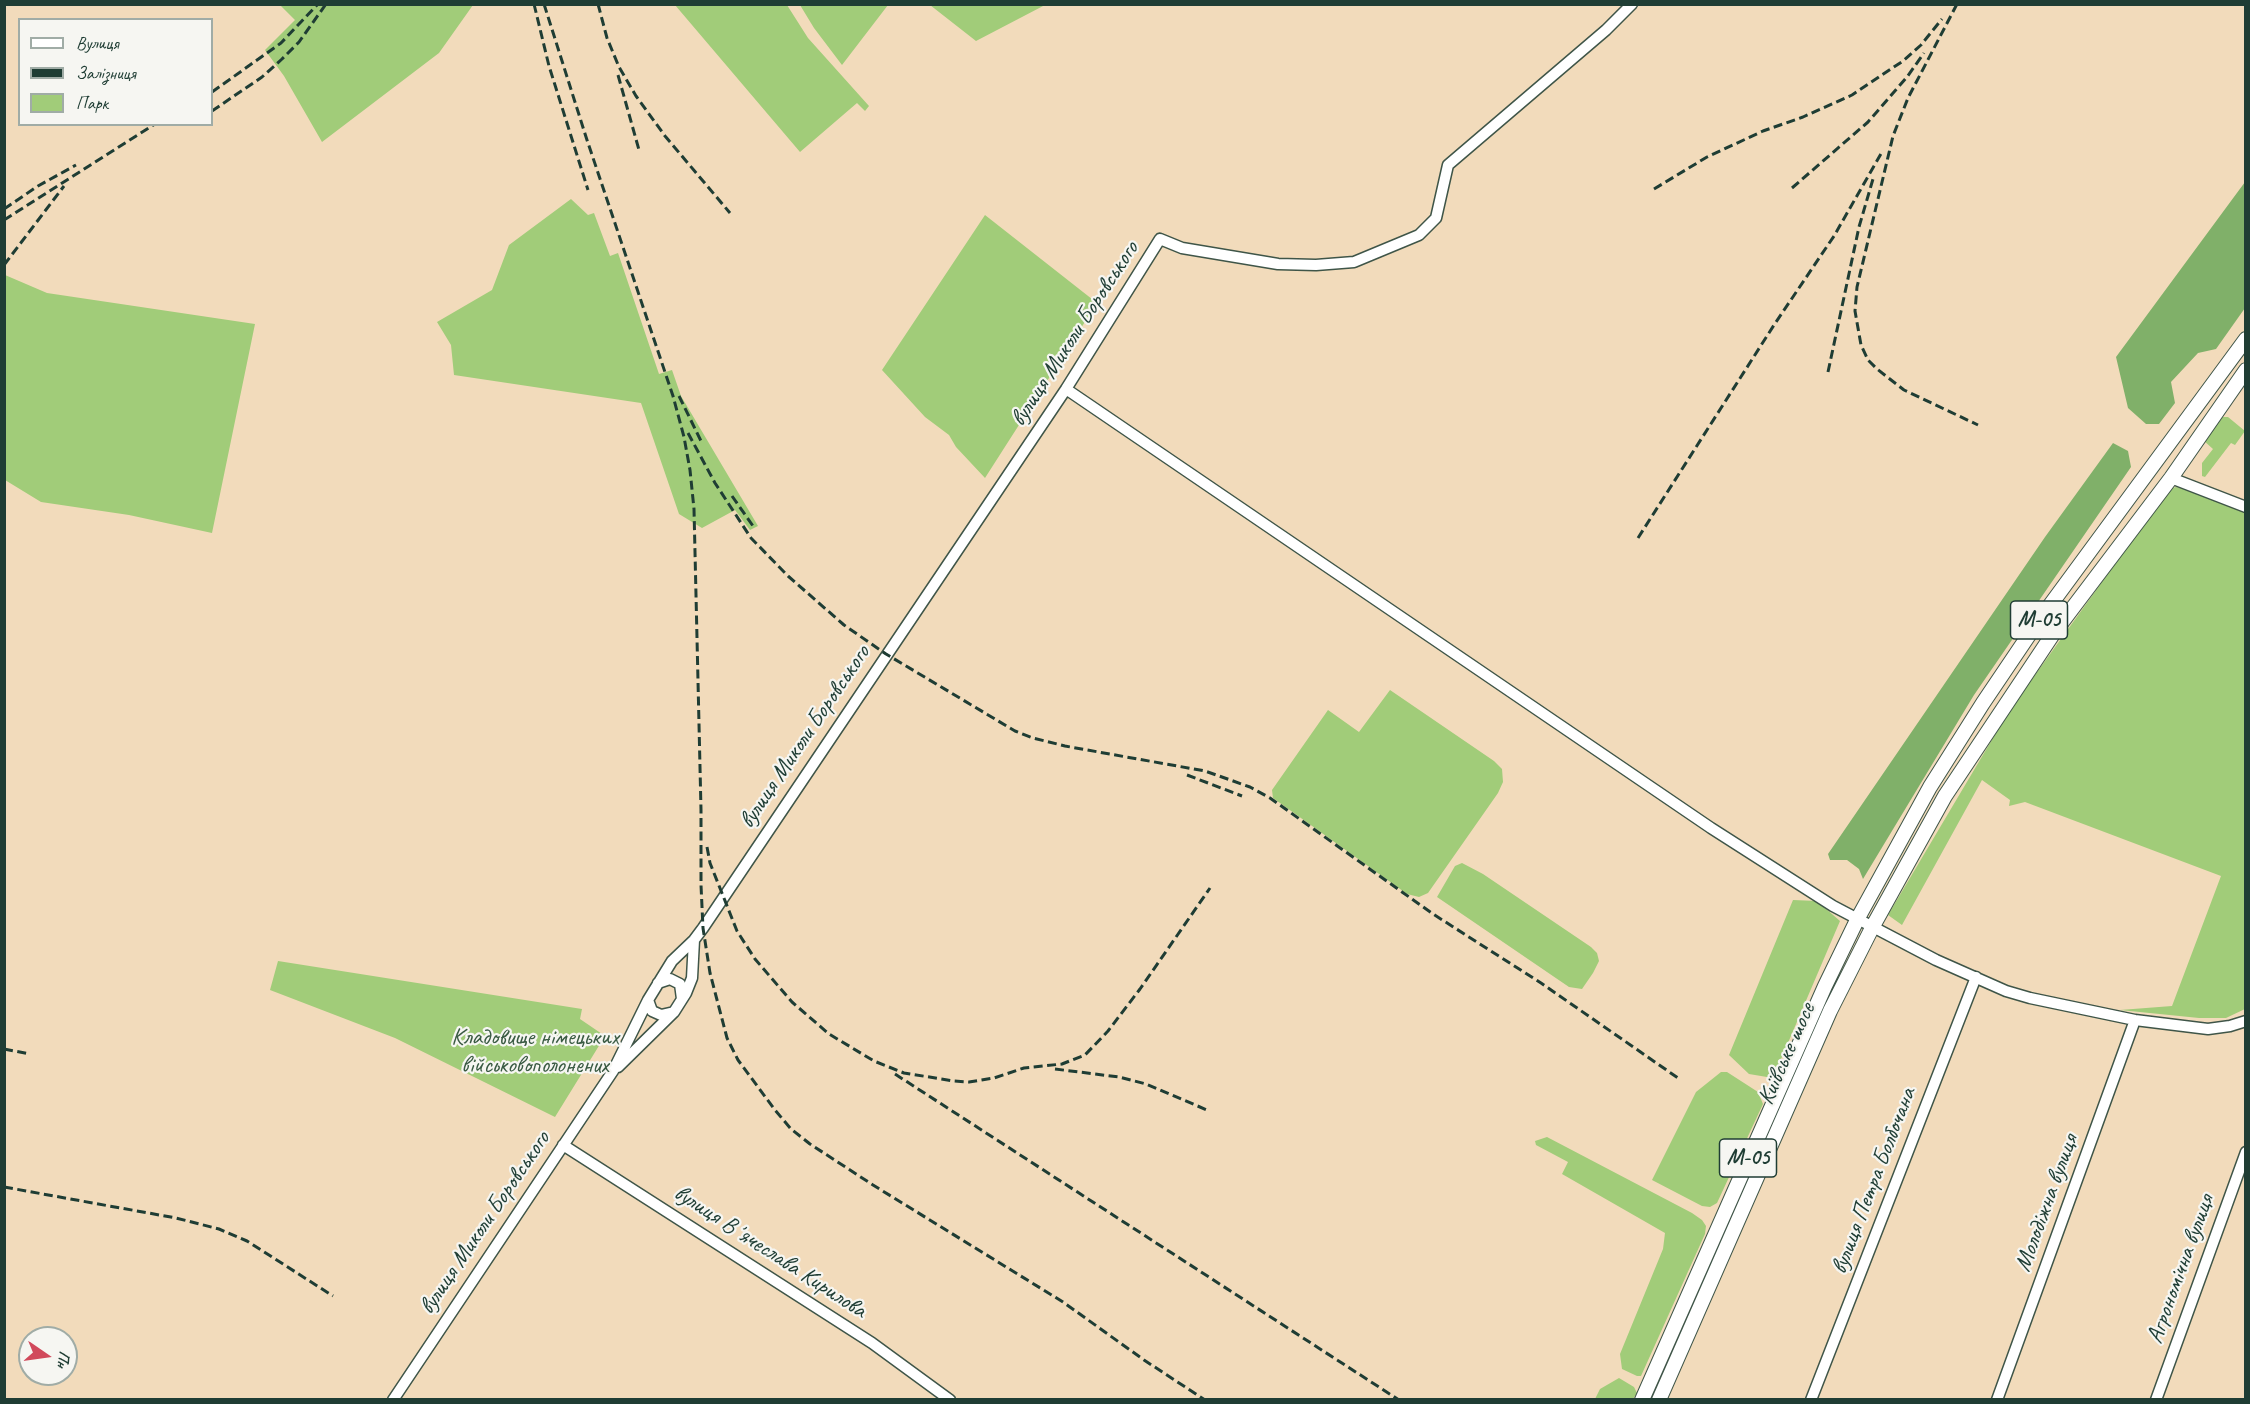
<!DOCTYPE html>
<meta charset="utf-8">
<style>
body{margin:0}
#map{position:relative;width:2250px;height:1404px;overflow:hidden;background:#f2dbbb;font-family:Caveat,sans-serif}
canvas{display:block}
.frame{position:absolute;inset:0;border:6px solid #1f3d34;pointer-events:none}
.legend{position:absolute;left:18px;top:18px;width:195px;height:108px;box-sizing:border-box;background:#f6f6f2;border:2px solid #a0aca6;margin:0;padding:8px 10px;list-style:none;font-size:18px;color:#1f3d34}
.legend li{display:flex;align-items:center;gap:12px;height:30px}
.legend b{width:30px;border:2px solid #a0aca6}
.north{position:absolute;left:18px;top:1326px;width:60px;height:60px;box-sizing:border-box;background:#f6f6f2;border:2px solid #a0aca6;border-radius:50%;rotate:103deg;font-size:16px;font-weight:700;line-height:24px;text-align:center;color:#1f3d34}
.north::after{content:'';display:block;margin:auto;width:21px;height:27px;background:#d1495b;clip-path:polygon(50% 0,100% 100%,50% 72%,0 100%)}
</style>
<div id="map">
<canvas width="2250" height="1404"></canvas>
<div class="frame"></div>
<ul class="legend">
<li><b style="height:8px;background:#fff"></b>Вулиця</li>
<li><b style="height:8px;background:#1f3d34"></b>Залізниця</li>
<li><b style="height:16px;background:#a1cc79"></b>Парк</li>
</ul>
<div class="north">Пн</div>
</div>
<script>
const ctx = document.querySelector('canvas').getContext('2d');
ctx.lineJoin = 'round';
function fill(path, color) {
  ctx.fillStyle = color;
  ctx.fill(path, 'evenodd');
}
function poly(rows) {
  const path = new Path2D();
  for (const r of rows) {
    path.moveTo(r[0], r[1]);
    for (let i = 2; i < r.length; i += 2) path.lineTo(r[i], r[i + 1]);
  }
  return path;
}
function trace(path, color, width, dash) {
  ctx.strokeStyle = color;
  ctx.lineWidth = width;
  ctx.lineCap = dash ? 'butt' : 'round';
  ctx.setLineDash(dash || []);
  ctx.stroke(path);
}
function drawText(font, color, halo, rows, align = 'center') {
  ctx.font = font + ' Caveat,sans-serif';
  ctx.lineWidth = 4.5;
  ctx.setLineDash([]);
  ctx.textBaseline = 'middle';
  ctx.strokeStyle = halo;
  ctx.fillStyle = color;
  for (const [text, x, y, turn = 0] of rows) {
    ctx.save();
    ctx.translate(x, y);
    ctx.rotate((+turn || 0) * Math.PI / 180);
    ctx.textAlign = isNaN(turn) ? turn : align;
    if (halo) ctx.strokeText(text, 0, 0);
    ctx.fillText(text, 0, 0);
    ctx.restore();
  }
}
fill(poly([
 [280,5,281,4,473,5,439,53,322,142,284,76,265,50,295,20],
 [675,5,787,5,808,38,869,106,865,111,857,103,800,152],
 [800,5,888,5,842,65,814,28],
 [930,5,1045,5,976,41],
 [571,199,588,215,594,213,610,256,618,253,659,374,672,370,681,396,758,526,750,530,735,510,702,528,679,514,641,403,454,375,451,345,437,322,492,290,509,245],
 [985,215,1097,303,985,478,956,447,949,435,925,417,882,370],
 [5,275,47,293,255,324,212,533,129,515,41,502,5,480],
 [2223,417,2228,417,2245,431,2235,445,2231,443,2205,477,2202,476,2202,463,2213,449,2203,440],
 [2176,487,2188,489,2245,512,2245,1009,2226,1018,2199,1018,2120,1010,2172,1006,2221,876,2025,802,2009,806,2010,800,1982,780,1902,925,1888,915,2009,711,2169,489],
 [1390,690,1494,761,1502,769,1503,782,1498,793,1428,893,1419,897,1407,894,1273,798,1272,790,1328,710,1359,732],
 [1462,863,1483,874,1591,947,1597,953,1599,961,1593,973,1582,989,1569,987,1437,897,1455,866],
 [1793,900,1817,901,1840,921,1773,1078,1749,1074,1729,1055],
 [278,961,582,1009,580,1019,605,1036,555,1117,395,1038,270,990],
 [1721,1072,1727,1072,1758,1092,1763,1104,1717,1203,1710,1207,1702,1206,1652,1180,1696,1092],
 [1547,1137,1692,1213,1702,1220,1706,1226,1705,1234,1641,1376,1637,1376,1622,1369,1620,1354,1663,1249,1665,1233,1562,1174,1568,1162,1536,1145,1535,1141],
 [1619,1378,1634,1387,1637,1393,1633,1399,1595,1399,1600,1389]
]), '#a1cc79');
fill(poly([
 [2245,182,2245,308,2216,349,2198,353,2171,382,2175,403,2159,424,2146,424,2128,408,2116,357],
 [2113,443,2128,451,2131,467,1974,695,1863,879,1859,869,1847,860,1830,860,1828,854,2045,537]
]), '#80b069');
const minor = poly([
 [1066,389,1711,828,1833,906,1936,960,2006,991,2030,998,2135,1020,2208,1029,2230,1026,2246,1021],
 [2171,478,2246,507],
 [658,983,670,979,680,984,682,999],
 [648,1000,652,1011,661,1015,674,1012],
 [618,1067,674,1012,686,993,692,978,694,940],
 [563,1145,872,1343,950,1400],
 [393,1400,613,1071,648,1000,672,961,694,940,703,928,1066,389,1160,239,1182,248,1278,264,1316,265,1354,262,1419,235,1436,218,1448,165,1606,30,1632,4],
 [1811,1400,1976,977],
 [1997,1400,2135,1020],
 [2156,1400,2246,1152]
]);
const major = poly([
 [1642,1400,1825,986,1858,918,1930,787,1983,703,2037,623,2246,339],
 [1659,1400,1830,1011,1873,926,1945,796,2053,634,2171,478,2246,370]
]);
trace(minor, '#3f5548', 13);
trace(major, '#3f5548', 16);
trace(minor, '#fff', 10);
trace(major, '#fff', 14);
trace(poly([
 [534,4,549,66,588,190],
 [544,4,587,140,673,396,684,437,690,470,694,509,701,810,701,885,703,928,710,973,727,1038,738,1060,775,1110,791,1129,810,1144,873,1185,1063,1302,1144,1360,1205,1400],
 [598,4,607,38,619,67,636,96,665,136,730,213],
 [1957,4,1908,98,1893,136,1857,287,1855,311,1861,345,1868,360,1877,369,1904,390,1978,425],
 [618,75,639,150],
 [212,92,281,43,318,4],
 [212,111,262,77,282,59,299,42,326,4],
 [1792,188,1868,122,1907,77,1924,53],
 [1654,189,1707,157,1763,131,1803,117,1852,95,1903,61,1921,45,1942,19],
 [4,209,38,186,76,165],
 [4,220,155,124],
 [4,265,64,186],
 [1828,372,1859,227,1873,179],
 [679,396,701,441],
 [688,433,715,483,751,538,788,576,844,625,886,654,1015,731,1033,738,1065,746,1205,771,1250,787,1270,798,1433,914,1541,983,1678,1078],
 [732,496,753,526],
 [1638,538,1774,325,1834,236,1882,152],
 [1187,775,1242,796],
 [707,847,710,863,737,931,755,959,792,1002,829,1034,874,1061,904,1073,954,1081,969,1082,994,1078,1024,1068,1062,1064,1085,1055,1108,1031,1140,989,1210,888],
 [4,1049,30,1054],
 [1055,1069,1119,1077,1146,1084,1207,1110],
 [895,1074,1399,1400],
 [4,1187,176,1218,219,1229,247,1241,333,1296]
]), '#1f3d34', 3, [9, 4.5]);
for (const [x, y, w] of [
 [2039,620,57],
 [1748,1158,57]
]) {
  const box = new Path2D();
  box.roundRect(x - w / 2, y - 19, w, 38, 4.5);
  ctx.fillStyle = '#f6f6f2';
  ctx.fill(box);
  trace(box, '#1f3d34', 1.5);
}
drawText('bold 22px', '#1f3d34', null, [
 ["М-05",2039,620],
 ["М-05",1748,1158]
]);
drawText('24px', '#1f3d34', '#f6f6f2', [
 ["вулиця Миколи Боровського",1075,334,-57],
 ["вулиця Миколи Боровського",805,737,-56],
 ["Київське шосе",1787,1054,-66],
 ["вулиця Петра Болбочана",1874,1181,-69],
 ["Молодіжна вулиця",2047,1203,-70],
 ["вулиця Миколи Боровського",485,1223,-56],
 ["вулиця Вʼячеслава Кирилова",770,1252,33],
 ["Агрономічна вулиця",2181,1269,-70]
]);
drawText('24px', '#395a42', '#f6f6f2', [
 ["Кладовище німецьких",535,1038],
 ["військовополонених",535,1066]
]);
</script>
